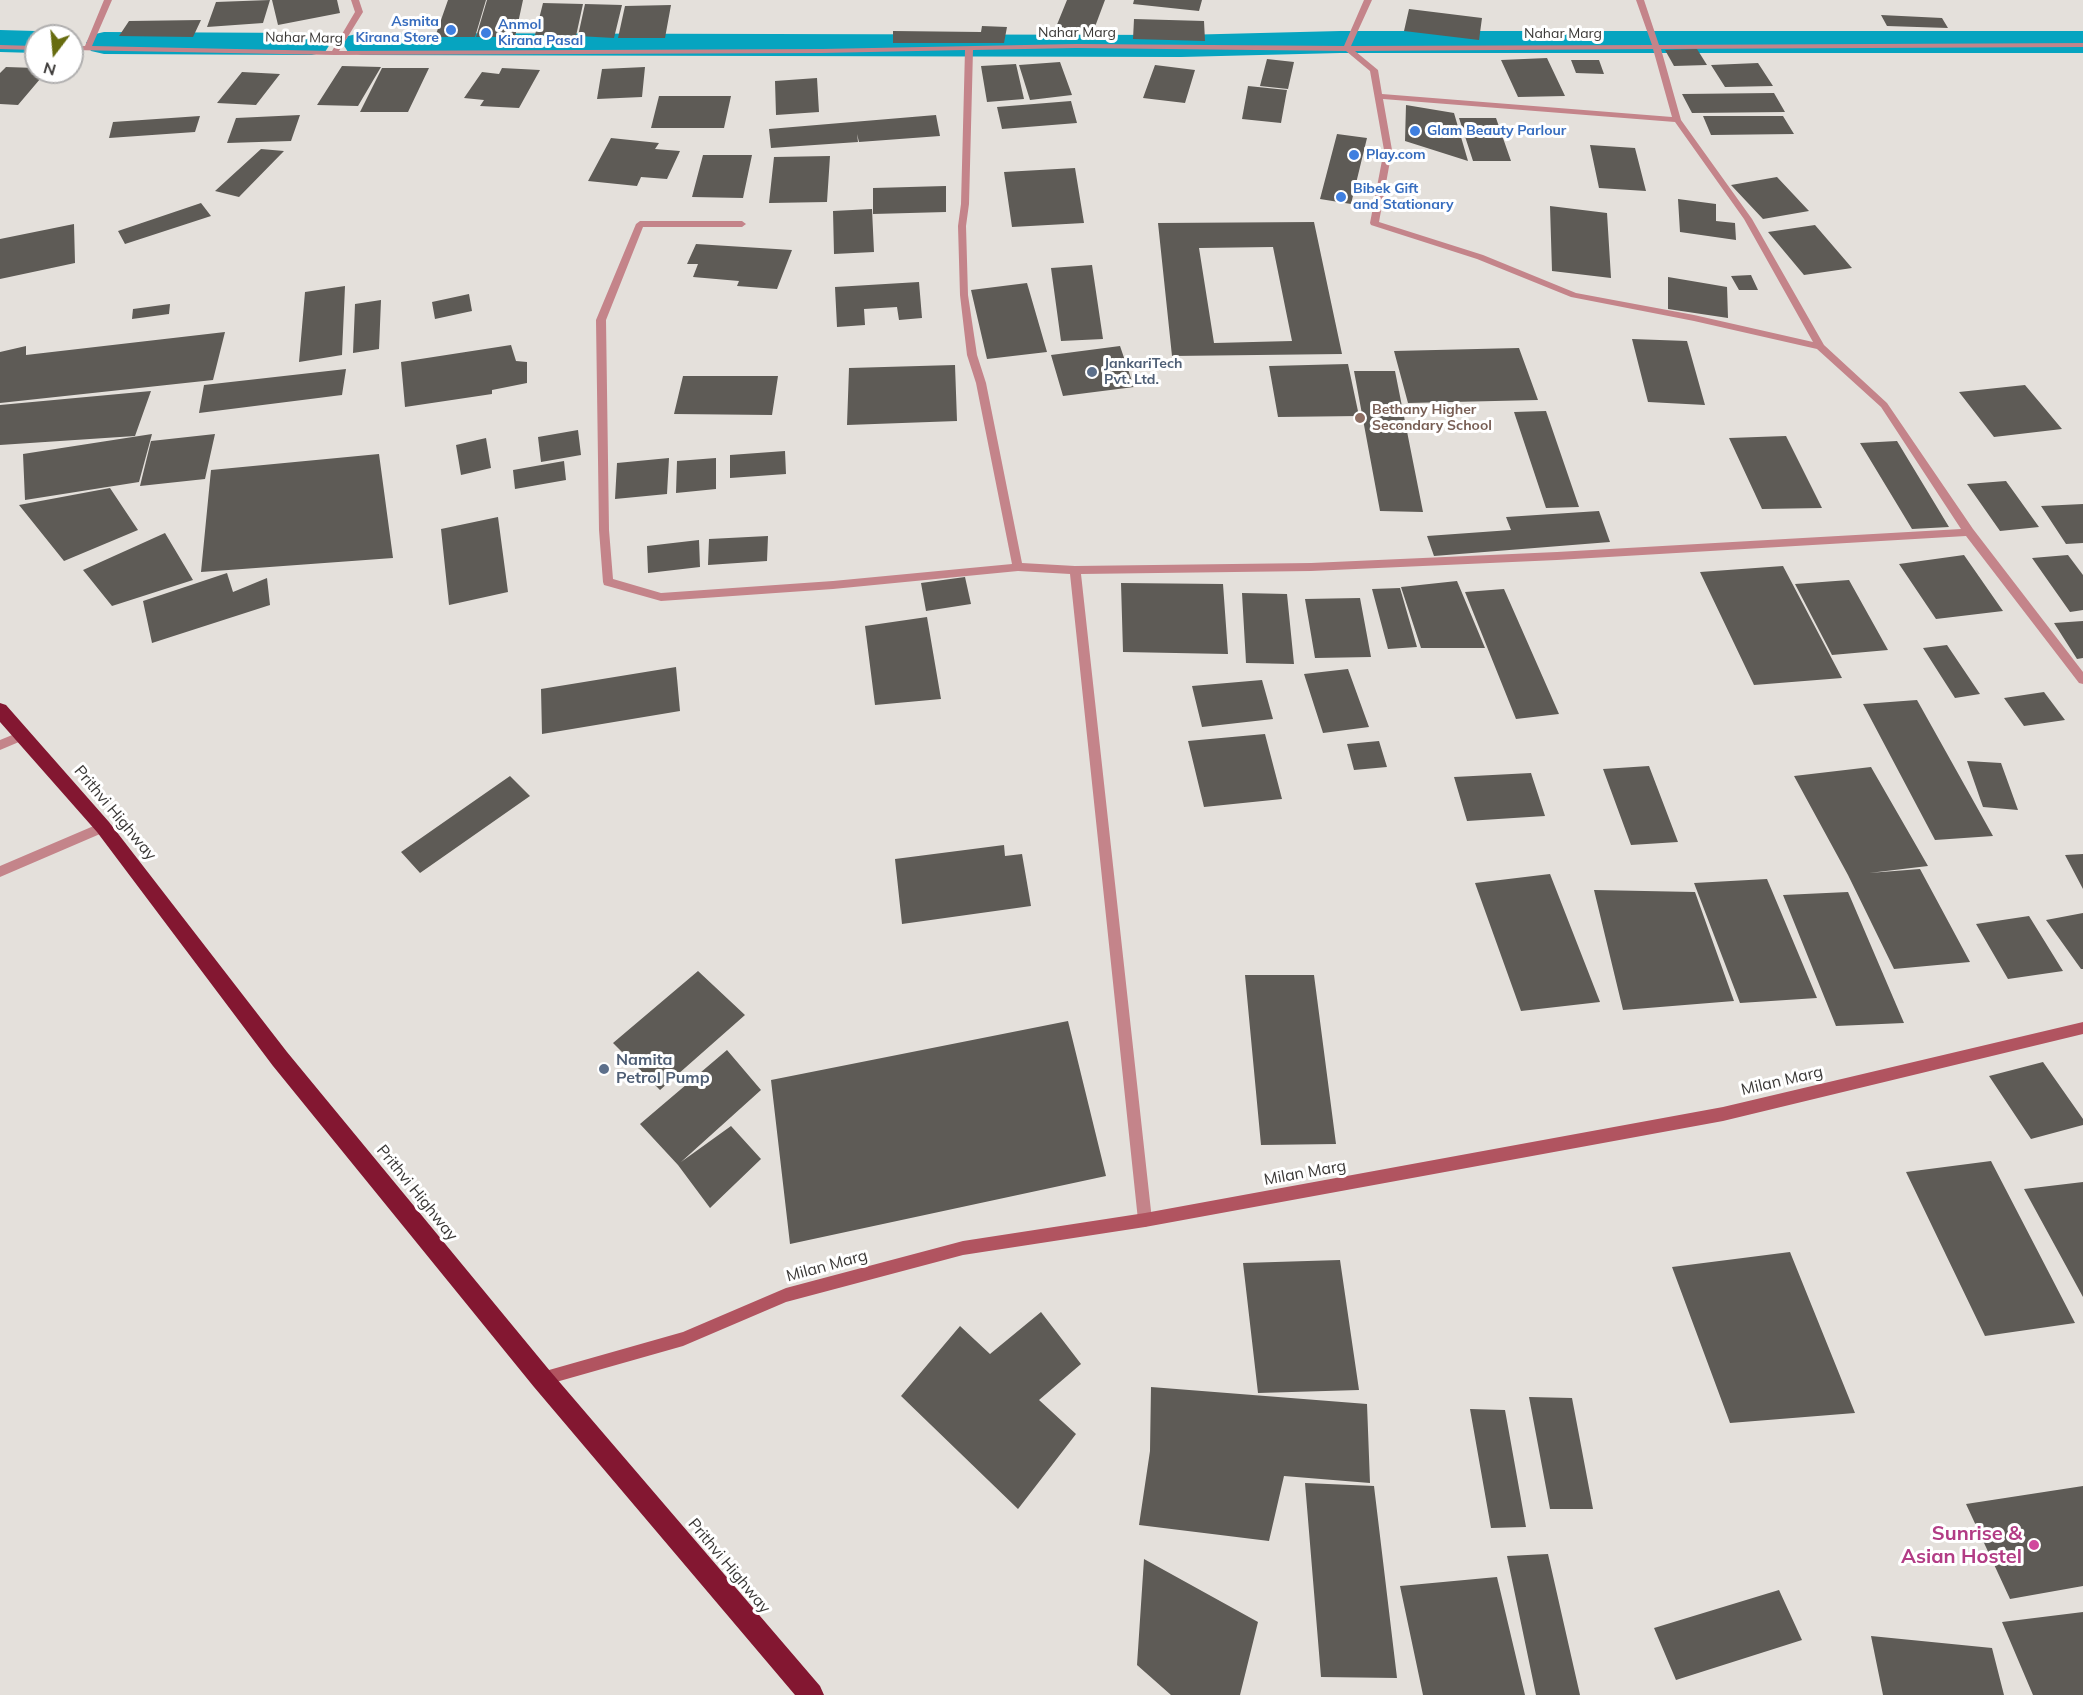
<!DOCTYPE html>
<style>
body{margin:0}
#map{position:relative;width:2083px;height:1695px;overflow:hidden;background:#e4e0db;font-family:Mulish,sans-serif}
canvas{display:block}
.north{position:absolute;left:24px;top:24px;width:60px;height:60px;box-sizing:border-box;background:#fff;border:2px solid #b0afaf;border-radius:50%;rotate:196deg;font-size:16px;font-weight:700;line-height:24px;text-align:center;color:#3a3836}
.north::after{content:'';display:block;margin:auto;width:21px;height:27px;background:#676c0f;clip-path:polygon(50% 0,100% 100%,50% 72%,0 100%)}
</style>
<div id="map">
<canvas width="2083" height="1695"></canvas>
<div class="north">N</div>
</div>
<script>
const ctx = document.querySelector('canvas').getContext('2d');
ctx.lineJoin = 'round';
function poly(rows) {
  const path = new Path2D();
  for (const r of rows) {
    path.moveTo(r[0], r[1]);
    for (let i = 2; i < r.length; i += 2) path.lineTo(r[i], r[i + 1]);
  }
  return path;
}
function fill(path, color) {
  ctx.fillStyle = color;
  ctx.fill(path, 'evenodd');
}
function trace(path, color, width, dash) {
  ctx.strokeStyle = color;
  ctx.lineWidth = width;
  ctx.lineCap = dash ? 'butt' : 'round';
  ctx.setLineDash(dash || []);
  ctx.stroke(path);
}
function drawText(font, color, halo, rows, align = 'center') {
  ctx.font = font + ' Mulish,sans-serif';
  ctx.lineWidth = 6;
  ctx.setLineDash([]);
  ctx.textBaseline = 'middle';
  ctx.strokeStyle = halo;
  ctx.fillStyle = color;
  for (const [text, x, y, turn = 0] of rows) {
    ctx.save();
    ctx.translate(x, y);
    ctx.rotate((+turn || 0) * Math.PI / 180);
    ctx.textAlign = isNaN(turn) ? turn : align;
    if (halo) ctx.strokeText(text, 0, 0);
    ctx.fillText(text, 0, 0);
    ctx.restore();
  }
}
fill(poly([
 [0,30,36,31,50,36,36,36,36,53,0,52,0,30],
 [1340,31,2083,31,2083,53,1340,53,1181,57,361,55,348,52,343,44,348,36,361,33,1181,35,1340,31],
 [104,32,312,33,325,36,330,44,325,52,312,55,104,54,91,51,86,43,91,35,104,32]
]), '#06a4c0');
fill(poly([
 [270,0,263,23,207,27,216,2],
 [272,0,337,0,340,13,278,25],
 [448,0,486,0,475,37,435,37],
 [487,0,523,0,515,37,476,37],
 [1067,0,1105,0,1093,32,1056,27],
 [1134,0,1202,0,1199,11,1133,4],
 [543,3,583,4,576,36,535,35],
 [585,4,622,5,614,38,578,36],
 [671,5,665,38,618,38,625,6],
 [1409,9,1482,18,1479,40,1404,31],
 [1881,15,1942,18,1948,28,1887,26],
 [1134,19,1204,21,1205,41,1133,39],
 [201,20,193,37,119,36,129,21],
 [982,26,1007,27,1004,43,893,43,893,31,981,32],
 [1697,49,1707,65,1674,66,1665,50],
 [1547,58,1565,96,1518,97,1501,60],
 [1267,59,1294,62,1288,89,1260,86],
 [1571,60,1599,60,1604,74,1576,73],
 [1060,62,1072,95,1030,100,1019,65],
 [1758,63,1773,86,1725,87,1711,65],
 [1016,64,1024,99,987,102,981,66],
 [1155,65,1195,70,1185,103,1143,98],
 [342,66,381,67,358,106,317,105],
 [6,67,36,68,36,72,46,72,18,105,0,104,0,73],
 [645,67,642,97,597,99,602,69],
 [382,68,429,68,408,112,360,112],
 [502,68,540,70,519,108,480,106,484,100,464,98,482,72,499,74],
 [242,72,280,74,256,105,217,103],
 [817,78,819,112,776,115,775,81],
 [1248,86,1287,90,1281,123,1242,119],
 [1774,93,1785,112,1692,113,1682,94],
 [659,96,731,96,724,128,651,128],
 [1071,101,1077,123,1002,129,997,107],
 [1406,105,1454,113,1468,161,1405,141],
 [300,115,291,141,227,143,236,118],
 [936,115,940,136,859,142,857,134,858,142,771,148,769,129],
 [200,116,195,132,109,138,113,122],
 [1703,116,1783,116,1794,134,1711,135],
 [1459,118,1496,118,1511,161,1473,161],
 [1337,134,1367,138,1351,204,1320,199],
 [611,138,659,143,655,149,680,151,667,179,641,177,637,186,588,181],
 [1590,145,1635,148,1646,191,1599,188],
 [261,149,284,151,239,197,215,191],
 [703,155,752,155,743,198,692,197],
 [830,156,827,202,769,203,774,157],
 [1075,168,1084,223,1012,227,1004,172],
 [1777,177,1809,211,1763,219,1731,185],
 [946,186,946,212,873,214,873,188],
 [1678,199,1716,204,1716,221,1735,223,1736,240,1680,232],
 [201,203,211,216,125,244,118,231],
 [1550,206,1607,213,1611,278,1552,271],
 [872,209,874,252,834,254,833,211],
 [1314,222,1342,354,1172,356,1158,223],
 [1273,247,1292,341,1214,343,1199,248],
 [74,224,75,263,0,279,0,239],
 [1815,225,1852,268,1804,275,1768,232],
 [696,244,792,250,777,289,737,286,739,281,693,277,698,264,687,264],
 [1092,265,1103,339,1061,341,1051,268],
 [1751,275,1758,290,1739,290,1731,276],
 [1668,277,1727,287,1728,318,1668,309],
 [919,282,922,318,899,320,897,307,864,309,865,325,837,327,835,287],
 [1027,283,1047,352,987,359,971,290],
 [345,286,342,355,299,362,305,292],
 [469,294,472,311,435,319,432,302],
 [381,300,379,349,353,353,355,304],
 [170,304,169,314,132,319,133,309],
 [225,332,213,380,0,403,0,352,26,346,26,355],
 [1632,339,1687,341,1705,405,1648,402],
 [511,345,516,361,527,362,527,383,492,390,492,394,405,407,401,362],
 [1120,346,1134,387,1063,396,1051,355],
 [1519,348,1538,400,1408,403,1394,351],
 [1348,364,1359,416,1278,417,1269,366],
 [955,365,957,421,847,425,849,368],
 [346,369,342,395,199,413,204,385],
 [1354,371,1395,371,1423,512,1380,511],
 [683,376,778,376,772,415,674,414],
 [2025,385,2062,429,1994,437,1959,392],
 [151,391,135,436,0,445,0,405],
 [1546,411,1579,507,1546,508,1514,412],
 [578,430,581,455,541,462,538,437],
 [152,434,139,482,25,500,23,454],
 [215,434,205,479,140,486,151,441],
 [1786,436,1822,508,1762,509,1729,438],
 [486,438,491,468,461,475,456,445],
 [1897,441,1949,527,1912,529,1860,443],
 [785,451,786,474,730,478,730,455],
 [379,454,393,558,201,572,211,470],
 [669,458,667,494,615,499,617,463],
 [716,458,716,489,676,493,677,461],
 [564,461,566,480,515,489,513,470],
 [2006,481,2039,527,2000,531,1967,484],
 [110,488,138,530,64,561,19,505],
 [2083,504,2083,543,2066,544,2041,506],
 [1599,511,1610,542,1434,556,1427,536,1511,530,1506,517],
 [498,517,508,592,449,605,441,529],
 [165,533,193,580,112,606,83,570],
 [768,536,767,561,708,565,709,539],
 [699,540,700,567,648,573,647,546],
 [1964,555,2003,611,1936,619,1899,564],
 [2068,555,2083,575,2083,610,2070,612,2032,558],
 [1783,566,1842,678,1754,685,1700,572],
 [227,573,233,592,267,578,270,605,152,643,143,601],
 [965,577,971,604,926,611,921,583],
 [1849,580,1888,650,1832,655,1795,584],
 [1457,581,1485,648,1421,648,1401,587],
 [1121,583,1223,584,1228,654,1123,652],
 [1400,588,1417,647,1388,649,1372,589],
 [1504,589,1559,714,1516,719,1465,592],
 [1242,593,1287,594,1294,664,1246,663],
 [1360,598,1371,657,1315,658,1305,599],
 [927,617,941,699,875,705,865,626],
 [2083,621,2083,658,2077,659,2054,623],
 [1947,645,1980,694,1955,698,1923,648],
 [676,667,680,711,542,734,541,689],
 [1348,669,1369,727,1323,733,1304,674],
 [1262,680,1273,719,1202,727,1192,686],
 [2044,692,2065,720,2024,726,2004,698],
 [1917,700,1993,836,1935,840,1863,704],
 [1265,734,1282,799,1204,807,1188,741],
 [1379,741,1387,767,1354,770,1347,744],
 [1967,761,2001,763,2018,810,1983,807],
 [1649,766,1678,842,1631,845,1603,769],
 [1871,767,1928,866,1869,873,1920,869,1970,962,1894,969,1848,875,1794,776],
 [1531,773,1545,816,1467,821,1454,777],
 [510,776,530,796,420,873,401,852],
 [1004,845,1005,856,1022,854,1031,906,902,924,895,859],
 [2083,854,2083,889,2065,855],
 [1550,874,1600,1002,1521,1011,1475,883],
 [1767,879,1817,998,1740,1003,1694,883],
 [1594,890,1695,892,1734,1001,1623,1010],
 [1848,892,1904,1023,1836,1026,1783,895],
 [2083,913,2083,969,2081,969,2046,920],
 [2029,916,2063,971,2008,979,1976,924],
 [698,971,745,1015,660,1090,613,1043],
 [1245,975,1314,975,1336,1144,1261,1145],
 [1068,1021,1106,1176,790,1244,771,1080],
 [727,1050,761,1090,681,1162,731,1126,761,1159,710,1208,678,1165,640,1124],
 [2043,1062,2083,1119,2083,1125,2031,1139,1989,1076],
 [1991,1161,2075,1323,1985,1336,1906,1172],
 [2083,1182,2083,1297,2024,1189],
 [1790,1252,1855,1413,1730,1423,1672,1267],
 [1340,1260,1359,1390,1258,1393,1243,1263],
 [1041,1312,1081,1364,1039,1400,1076,1434,1018,1509,901,1396,960,1326,990,1354],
 [1151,1387,1367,1404,1370,1483,1284,1476,1269,1541,1139,1525,1150,1451],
 [1529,1397,1572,1398,1593,1509,1550,1509],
 [1470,1409,1505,1410,1526,1527,1491,1528],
 [1305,1483,1374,1486,1397,1678,1321,1677],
 [2083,1486,2083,1586,2010,1599,1966,1504],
 [1548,1554,1580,1695,1536,1695,1507,1556],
 [1144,1559,1258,1622,1240,1695,1171,1695,1137,1665],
 [1497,1577,1525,1695,1423,1695,1400,1586],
 [1779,1590,1802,1640,1676,1680,1654,1628],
 [2083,1612,2083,1695,2033,1695,2002,1622],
 [1871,1636,1992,1648,2004,1695,1883,1695]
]), '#5e5b56');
fill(poly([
 [104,0,112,0,92,46,332,51,355,12,351,0,359,0,363,12,339,51,822,49,1076,44,1344,46,1364,0,1372,0,1351,46,1652,45,1636,0,1644,0,1659,45,2083,43,2083,47,1661,49,1681,120,1752,219,1824,345,1887,403,1973,529,2083,672,2083,684,2079,683,1966,536,1557,560,1311,571,1081,574,1152,1220,1150,1225,1145,1227,1140,1225,1138,1220,1070,574,1018,571,833,589,661,601,604,585,603,582,599,530,596,320,636,224,640,221,742,221,746,224,742,227,643,227,606,320,609,530,613,579,661,593,833,581,1012,564,976,383,967,355,960,295,958,226,961,204,965,50,822,53,334,55,72,50,72,46,85,46,104,0],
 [1076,48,1346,51,1370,71,1384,150,1370,223,1371,225,1477,259,1571,297,1694,321,1817,349,1881,407,1961,529,1557,552,1311,563,1075,566,1022,563,986,383,977,355,968,295,966,226,969,204,973,50,1076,48],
 [1653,49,1672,117,1382,94,1378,70,1355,51,1653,49],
 [1383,99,1675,122,1744,219,1813,342,1694,315,1576,293,1483,255,1379,222,1392,150,1383,99],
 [0,45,36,46,36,50,0,49,0,45],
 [22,731,28,736,26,739,0,750,0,740,22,731],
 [103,822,107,823,109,827,107,831,0,877,0,866,103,822]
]), '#c4848a');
fill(poly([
 [2083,1022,2083,1034,1723,1121,1145,1227,963,1255,786,1302,683,1346,542,1386,537,1384,535,1379,537,1374,542,1372,683,1332,786,1288,963,1241,1145,1213,1723,1107,2083,1022]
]), '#b15460');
fill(poly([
 [0,703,6,705,109,822,287,1052,550,1371,820,1686,824,1695,795,1695,534,1387,273,1066,97,832,0,722,0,703]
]), '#831731');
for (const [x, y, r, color] of [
 [451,30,6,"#3f7fe0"],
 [486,33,6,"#3f7fe0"],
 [1415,131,6,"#3f7fe0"],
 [1354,155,6,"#3f7fe0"],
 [1341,197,6,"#3f7fe0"],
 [1092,372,6,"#5c6f8a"],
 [1360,418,6,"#8d6e63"],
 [604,1069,6,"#5c6f8a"],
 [2034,1545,6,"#d1479c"]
]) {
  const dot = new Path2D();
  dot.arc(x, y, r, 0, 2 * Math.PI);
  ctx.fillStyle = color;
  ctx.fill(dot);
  trace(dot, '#fff', 2);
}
drawText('bold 14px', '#366cbe', '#fff', [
 ["Asmita",439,22,"right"],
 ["Kirana Store",439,38,"right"],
 ["Anmol",498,25],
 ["Kirana Pasal",498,41],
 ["Glam Beauty Parlour",1427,131],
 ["Play.com",1366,155],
 ["Bibek Gift",1353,189],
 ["and Stationary",1353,205]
], 'left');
drawText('14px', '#3a3836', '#fff', [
 ["Nahar Marg",1077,33],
 ["Nahar Marg",1563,34],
 ["Nahar Marg",304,38,1]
]);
drawText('bold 14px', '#4e5e75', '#fff', [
 ["JankariTech",1104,364],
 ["Pvt. Ltd.",1104,380]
], 'left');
drawText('bold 14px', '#785e54', '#fff', [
 ["Bethany Higher",1372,410],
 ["Secondary School",1372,426]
], 'left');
drawText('16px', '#3a3836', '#fff', [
 ["Prithvi Highway",115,813,50],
 ["Milan Marg",1782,1081,-13],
 ["Milan Marg",1305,1173,-10],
 ["Prithvi Highway",417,1193,51],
 ["Milan Marg",827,1266,-15],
 ["Prithvi Highway",729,1566,50]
]);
drawText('bold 16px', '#4e5e75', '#fff', [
 ["Namita",616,1060],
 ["Petrol Pump",616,1078]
], 'left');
drawText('bold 20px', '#b23c85', '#fff', [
 ["Sunrise &",2022,1534],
 ["Asian Hostel",2022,1557]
], 'right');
</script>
